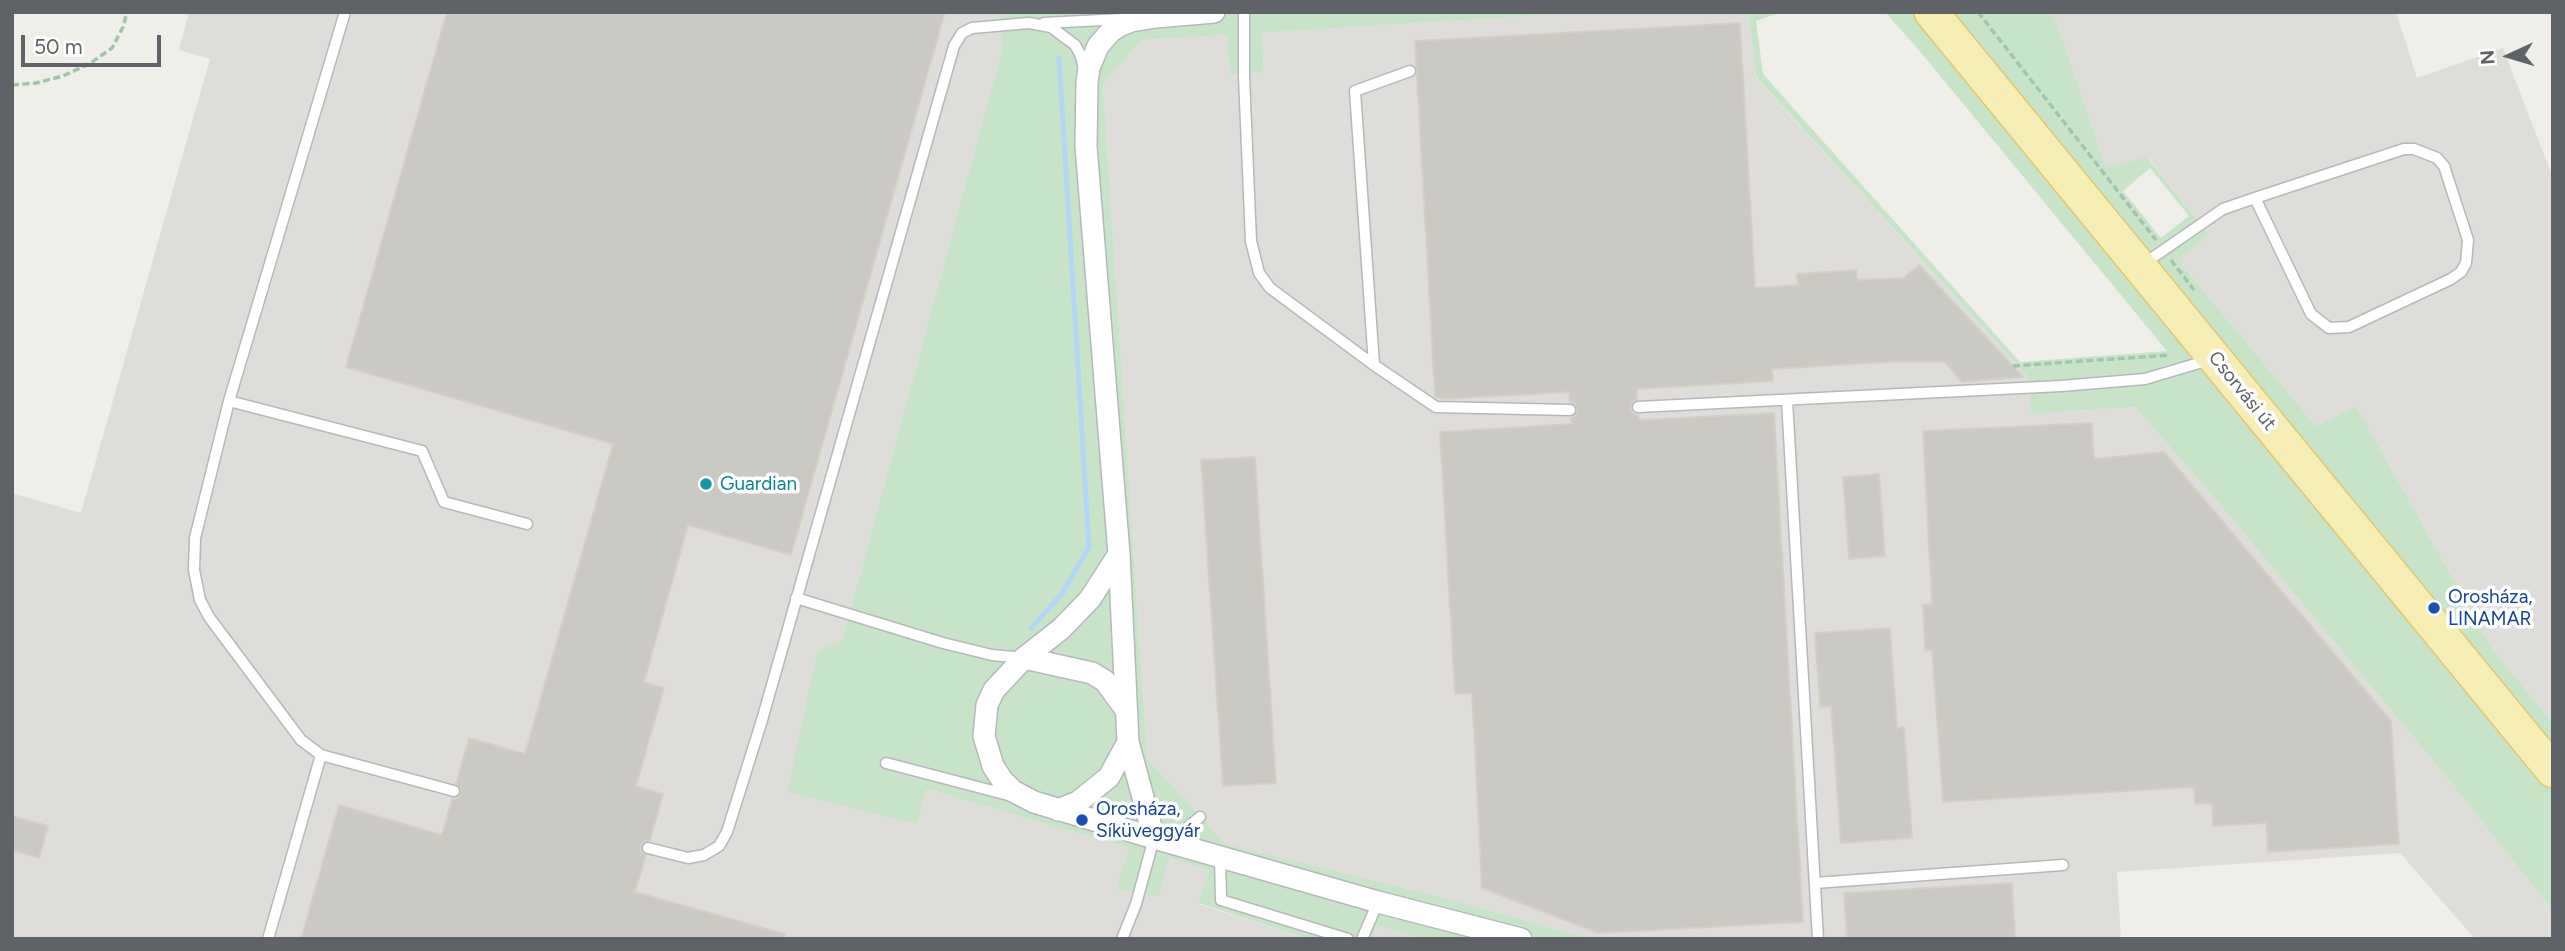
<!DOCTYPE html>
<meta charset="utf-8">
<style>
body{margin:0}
#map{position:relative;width:2565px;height:951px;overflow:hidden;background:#efeee8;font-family:Figtree,sans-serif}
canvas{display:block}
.frame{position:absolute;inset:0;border:14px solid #5f6266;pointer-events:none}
.north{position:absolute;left:2474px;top:21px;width:70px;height:70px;-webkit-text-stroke:5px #fff;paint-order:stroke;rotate:266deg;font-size:19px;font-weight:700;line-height:28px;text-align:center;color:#5f6266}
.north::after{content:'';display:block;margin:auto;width:24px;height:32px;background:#5f6266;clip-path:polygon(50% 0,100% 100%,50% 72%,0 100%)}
.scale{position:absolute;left:21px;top:35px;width:140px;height:32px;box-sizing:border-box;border:4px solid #5f6266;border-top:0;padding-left:9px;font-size:21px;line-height:24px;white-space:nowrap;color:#5f6266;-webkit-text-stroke:5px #fff;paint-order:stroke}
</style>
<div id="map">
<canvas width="2565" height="951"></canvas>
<div class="frame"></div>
<div class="north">N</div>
<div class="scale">50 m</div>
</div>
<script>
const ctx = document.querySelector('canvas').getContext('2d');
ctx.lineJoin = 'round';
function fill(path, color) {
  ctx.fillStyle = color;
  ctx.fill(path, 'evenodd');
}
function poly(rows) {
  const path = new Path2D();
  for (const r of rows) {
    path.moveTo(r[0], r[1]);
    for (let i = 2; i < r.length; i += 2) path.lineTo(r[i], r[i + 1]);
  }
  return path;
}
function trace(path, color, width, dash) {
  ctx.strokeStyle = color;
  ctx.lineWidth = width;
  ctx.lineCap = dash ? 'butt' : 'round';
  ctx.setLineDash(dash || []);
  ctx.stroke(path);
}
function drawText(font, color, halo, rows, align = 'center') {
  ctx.font = font + ' Figtree,sans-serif';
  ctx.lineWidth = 7;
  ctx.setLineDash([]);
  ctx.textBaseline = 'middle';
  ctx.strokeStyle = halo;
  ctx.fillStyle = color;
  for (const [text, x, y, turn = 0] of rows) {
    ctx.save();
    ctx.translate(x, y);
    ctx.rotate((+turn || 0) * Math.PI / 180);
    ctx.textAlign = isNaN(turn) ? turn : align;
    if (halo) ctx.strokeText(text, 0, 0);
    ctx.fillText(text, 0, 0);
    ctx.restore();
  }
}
fill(poly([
 [189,12,999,12,1002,49,842,641,818,650,916,824,927,789,1129,848,1117,889,1168,858,1209,871,1198,904,1308,939,12,939,12,493,81,513,210,59,179,50],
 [1591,12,1748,12,1756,78,2027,376,2031,414,2135,407,2219,503,2453,785,2553,911,2553,939,2475,939,2400,853,2117,872,2121,939,1592,939,1440,897,1226,844,1147,758,1103,84,1142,40,1227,35,1231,75,1264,73,1262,33],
 [2053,12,2396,12,2417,78,2503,48,2553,178,2553,723,2493,650,2356,406,2316,426,2178,260,2209,235,2148,157,2106,167],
 [1376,925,1423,939,1372,939]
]), '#deddda');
fill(poly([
 [999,12,1591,12,1262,33,1264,73,1230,75,1227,35,1142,40,1103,84,1147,758,1226,844,1440,897,1592,939,1423,939,1376,925,1372,939,1308,939,1198,903,1209,871,1169,858,1158,896,1116,889,1129,848,927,789,917,824,787,792,818,650,842,641,1002,49],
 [1748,12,1782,12,1756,21,1763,74,2020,362,2167,351,1918,49,1885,12,2053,12,2106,167,2147,157,2209,235,2178,260,2316,426,2356,406,2493,650,2553,723,2553,911,2453,785,2219,503,2135,407,2031,414,2027,376,1756,77],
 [2150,168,2189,216,2161,238,2123,191]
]), '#c7e4c8');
trace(poly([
 [1031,628,1062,594,1089,547,1059,58]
]), '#b1d6f6', 5);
const building = poly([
 [447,12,945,12,791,555,688,525,644,682,664,688,636,786,663,794,650,840,645,841,641,845,641,851,646,855,635,892,785,934,784,939,301,939,339,805,442,835,452,799,457,798,461,794,461,788,456,784,469,738,525,754,613,444,346,367,447,12],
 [1740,23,1755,288,1798,285,1797,274,1856,270,1857,280,1904,278,1919,265,2023,377,1962,382,1945,362,1887,362,1772,369,1773,381,1637,389,1637,399,1631,403,1630,408,1634,414,1638,415,1639,420,1774,413,1803,922,1598,933,1482,888,1472,693,1455,694,1440,432,1571,424,1571,418,1576,415,1578,410,1575,404,1570,402,1569,392,1444,399,1435,397,1415,41,1740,23],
 [2092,423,2094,459,2164,452,2391,721,2399,844,2268,852,2266,823,2213,826,2212,803,2195,804,2194,787,1943,802,1932,650,1925,651,1923,605,1932,604,1923,431,2092,423],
 [1255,457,1276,783,1223,786,1201,460,1255,457],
 [1879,474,1885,556,1849,559,1843,477,1879,474],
 [1890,628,1897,728,1904,727,1912,838,1841,843,1831,706,1820,707,1815,633,1890,628],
 [12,816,48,826,39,858,12,850,12,816],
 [2012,883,2015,939,1847,939,1844,893,2012,883]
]);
fill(building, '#cbc9c4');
trace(building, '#d4d0c7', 2);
const lane = poly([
 [345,12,229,401,195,538,194,570,200,600,209,617,301,740,321,755,454,791],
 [1244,12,1244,77,1251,241,1259,273,1270,288,1374,365,1436,407,1570,410],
 [1044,23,1122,19],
 [2142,265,2223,209,2255,198,2404,149,2414,149,2437,158,2444,166,2468,240,2466,263,2461,272,2451,279,2349,327,2329,328,2311,314,2255,198],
 [1374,365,1355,91,1410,71],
 [1787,400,1818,939],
 [229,401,422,451,444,502,527,524],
 [1638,407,2061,386,2145,379,2209,360],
 [796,598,943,643,992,655,1024,658],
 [886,763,1012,796],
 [1170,842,1200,817],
 [648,848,688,858,704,855,719,846,727,832,762,720,954,46,962,33,972,28,1029,23,1051,27,1075,45,1080,54,1085,72],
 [1220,857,1221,900,1348,939],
 [1815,883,2063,865],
 [268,939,321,755],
 [1122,939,1136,904,1154,838],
 [1362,939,1378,902]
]);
const street = poly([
 [1214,12,1156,17,1131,21,1119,26,1111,31,1098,46,1089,68,1087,82,1086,146,1119,554,1128,742,1154,838,1378,902,1521,939],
 [1119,554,1090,599,1061,629,1024,658,994,690,987,705,984,736,993,766,1002,780,1013,791,1034,802,1154,838],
 [1024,658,1092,673,1105,681,1126,710],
 [1058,810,1078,802,1109,777,1128,742]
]);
const primary = poly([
 [1931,12,2553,771]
]);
trace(lane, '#b5b7bb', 13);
trace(street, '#b5b7bb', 24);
trace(primary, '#e3c66d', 36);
trace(poly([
 [1978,12,2156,240],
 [12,85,36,83,63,76,89,64,112,48,123,27,127,12],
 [2171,260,2194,290],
 [2013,366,2170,355]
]), '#a1c4ad', 3.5, [7, 3.5]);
trace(lane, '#fff', 10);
trace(street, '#fff', 21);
trace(primary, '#f7eeb5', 33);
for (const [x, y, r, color] of [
 [706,484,7,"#0f9aa8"],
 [2434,608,7,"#1a4fb4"],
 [1082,820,7,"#1a4fb4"]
]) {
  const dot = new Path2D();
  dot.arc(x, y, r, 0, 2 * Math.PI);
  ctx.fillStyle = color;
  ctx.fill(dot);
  trace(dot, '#fff', 2.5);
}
drawText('19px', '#5f6266', '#fff', [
 ["Csorvási út",2242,391,51]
]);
drawText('19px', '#0d838f', '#fff', [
 ["Guardian",720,484]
], 'left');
drawText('19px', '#164399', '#fff', [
 ["Orosháza,",2448,597],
 ["LINAMAR",2448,619],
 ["Orosháza,",1096,809],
 ["Síküveggyár",1096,831]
], 'left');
</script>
